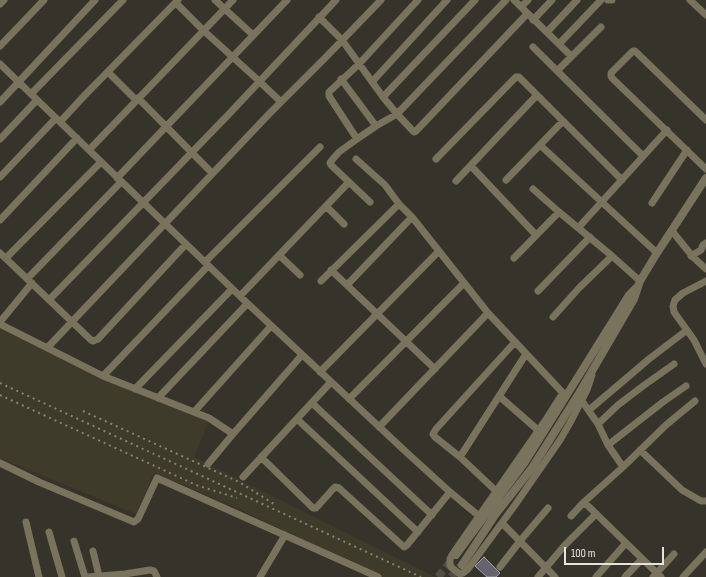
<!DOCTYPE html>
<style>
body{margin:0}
#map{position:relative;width:706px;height:577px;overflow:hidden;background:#36332a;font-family:"Sofia Sans Condensed",sans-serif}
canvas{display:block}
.scale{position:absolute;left:564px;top:547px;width:100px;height:18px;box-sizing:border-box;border:2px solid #e5e3dd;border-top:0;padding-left:5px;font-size:12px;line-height:14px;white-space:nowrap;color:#e5e3dd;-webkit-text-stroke:3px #36332a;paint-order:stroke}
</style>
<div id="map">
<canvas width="706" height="577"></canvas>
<div class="scale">100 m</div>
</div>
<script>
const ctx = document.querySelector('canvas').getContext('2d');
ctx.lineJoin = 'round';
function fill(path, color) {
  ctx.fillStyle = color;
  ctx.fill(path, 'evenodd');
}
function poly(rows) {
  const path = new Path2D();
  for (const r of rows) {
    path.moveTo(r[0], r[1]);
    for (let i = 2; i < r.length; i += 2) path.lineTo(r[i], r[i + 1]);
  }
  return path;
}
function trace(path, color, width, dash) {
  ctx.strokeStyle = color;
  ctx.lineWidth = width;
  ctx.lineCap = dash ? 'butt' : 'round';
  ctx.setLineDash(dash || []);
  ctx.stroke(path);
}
fill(poly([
 [0,327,209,421,194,457,435,577,380,577,231,505,154,473,136,514,0,458]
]), '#3f3b2b');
const building = poly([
 [484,557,500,573,496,577,487,577,475,566,484,557]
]);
fill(building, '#65646e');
trace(building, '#a3a2ad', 1);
trace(poly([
 [438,577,453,559],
 [451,577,462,565]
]), '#504d45', 8, [8, 4]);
trace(poly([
 [215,0,253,35],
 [514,0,571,56],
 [608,0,612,0],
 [690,0,706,15],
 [176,3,204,31,259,81,281,102],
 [0,4,4,0],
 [521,7,528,0],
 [319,17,342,40,383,97,397,114,413,131,414,132,416,131,527,14],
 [533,20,552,0],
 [547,32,577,0],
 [559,44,601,0],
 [0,46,44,0],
 [533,47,643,156],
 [0,64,246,302,405,451,450,492,479,516],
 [557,71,601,27],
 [108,72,136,100],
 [341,79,376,126],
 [372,82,447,0],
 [31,94,123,0],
 [383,97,475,0],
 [138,98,212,173],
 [0,102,95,0],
 [706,120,635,51,633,51,611,73,611,76,612,78,706,169],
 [60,122,85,95,178,0],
 [0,139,37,100],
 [357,139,329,96,329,92,359,64,418,0],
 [540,145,657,253],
 [89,150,233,0],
 [356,159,385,185,399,204,412,217,488,313,563,393],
 [436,159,514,79,516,77,519,77,622,180],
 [471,166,536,235],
 [0,177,56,118],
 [117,178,287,0],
 [506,180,563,121],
 [456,181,537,95],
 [533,189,559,212],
 [370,202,331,165,330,163,332,160,339,152,357,139,376,126,397,114,506,0],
 [652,203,687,150],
 [326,206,344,224],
 [0,220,77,138],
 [578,228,667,130],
 [672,231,693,257,706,269],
 [0,253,91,340,93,341,98,339,186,244],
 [279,255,300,275],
 [691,256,701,250,703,245,706,243],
 [6,258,101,162],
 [514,258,559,212,612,256,640,281],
 [205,262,320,147],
 [331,270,435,369],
 [27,279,121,182],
 [321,281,399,204],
 [706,281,683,293,675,300,673,306,674,312,694,340,706,364],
 [347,285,412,217],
 [538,291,590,237],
 [240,296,349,182],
 [49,300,229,114,336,0],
 [553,317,579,288,612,256],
 [0,322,32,283],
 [0,324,103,376,209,418,233,434],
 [48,347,269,114,326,57,381,0],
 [320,372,439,251],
 [103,376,208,266],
 [135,389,232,289],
 [499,396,539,431],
 [561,396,547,418,452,555,450,559,450,565,452,568,460,574,463,573,468,569,515,505,560,440,571,421,587,390,592,375],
 [158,398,247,304],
 [349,399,464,283],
 [312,403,432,515],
 [589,410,649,359,687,330],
 [194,412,271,326],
 [297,419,418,532],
 [598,424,618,405,643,386,674,364],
 [379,427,488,313],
 [608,445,663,402,686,386],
 [640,450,682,490,701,501,706,501],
 [261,457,313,508,316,508,333,489,335,487,339,488,404,547,407,545,450,492],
 [460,457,526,354],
 [0,463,39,482,134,522,138,519,157,478,378,577],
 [208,464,233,434,302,355],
 [623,467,666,425,695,401],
 [243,477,331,382],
 [496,491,460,457,435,437,433,434,436,429,515,342],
 [584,502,661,577],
 [571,516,584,502,623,467,608,445,598,424,582,401],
 [26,522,39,577],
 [502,523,555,577],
 [49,532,62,577],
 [74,541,85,577],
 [93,551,99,576],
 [500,567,520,541,548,508],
 [88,577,125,574,150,570,154,571,157,577],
 [260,577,285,535],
 [538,577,565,545,596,514],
 [596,577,626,543],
 [625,577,642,559],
 [653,577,674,554],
 [683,577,706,552]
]), '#79735e', 7);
trace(poly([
 [456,555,484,517,525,462,629,295,637,287],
 [462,565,495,515,532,468,578,395,634,299,640,281,657,253,706,178]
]), '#79735e', 8);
trace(poly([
 [0,383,421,577],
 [0,395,196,485,237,498],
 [83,411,239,482,274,504]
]), '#85827b', 2, [2, 4]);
</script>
